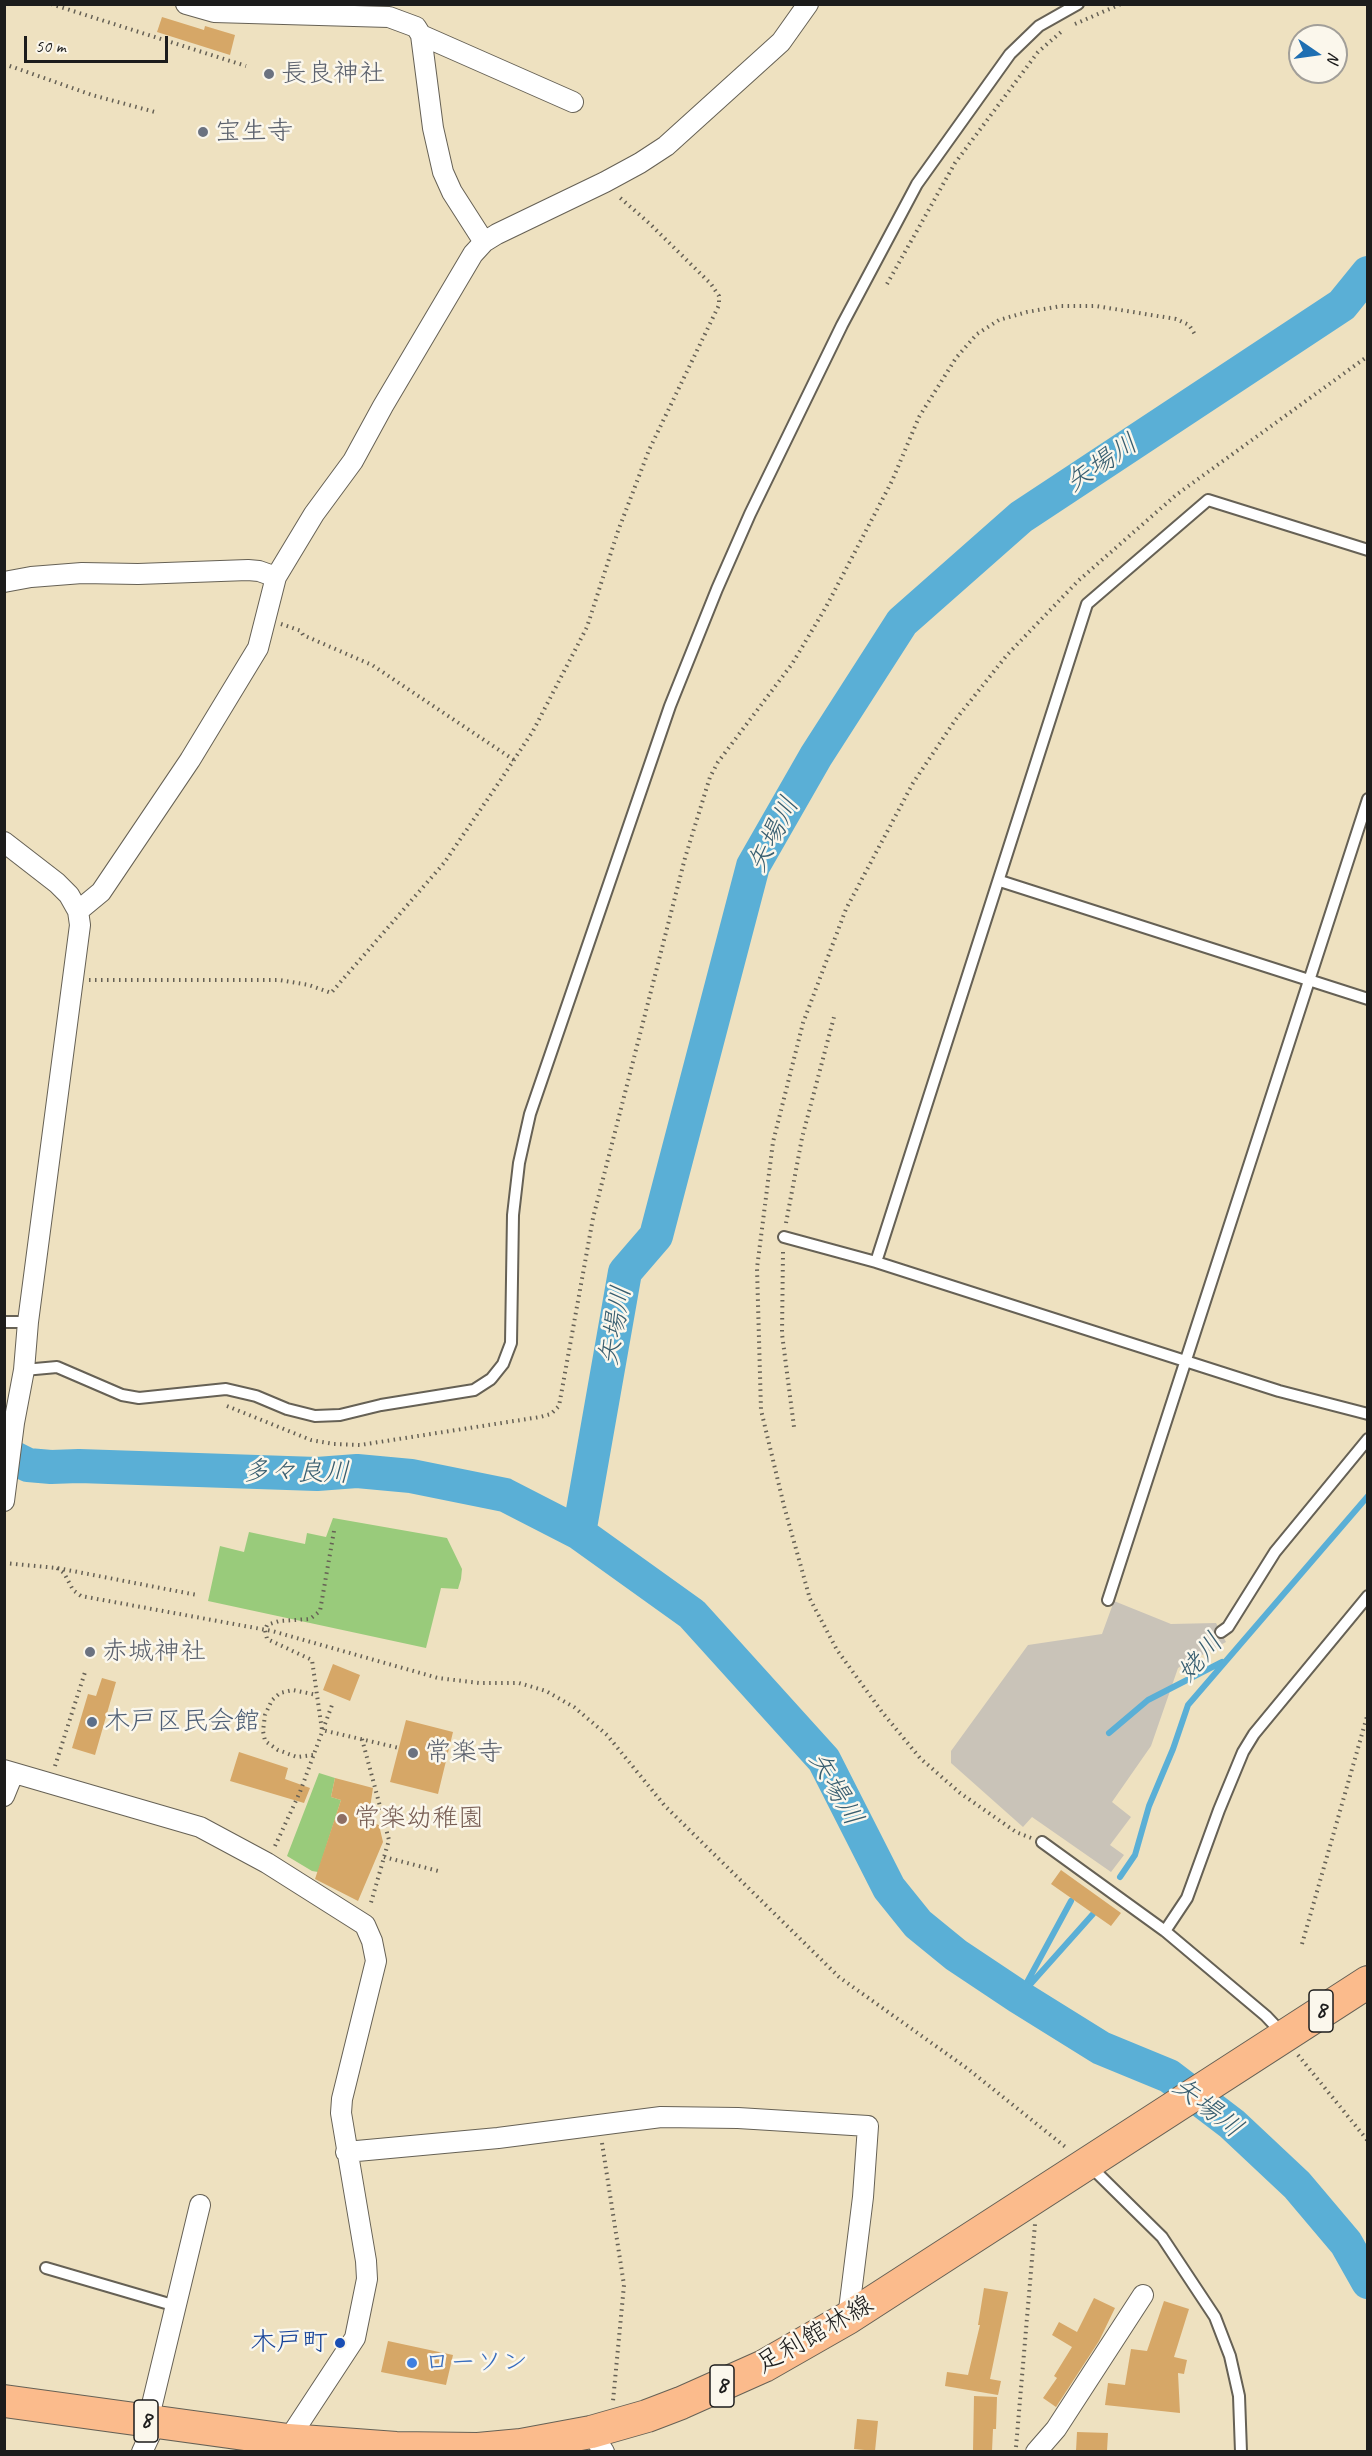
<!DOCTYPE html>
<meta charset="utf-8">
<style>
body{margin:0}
#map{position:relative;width:1372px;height:2456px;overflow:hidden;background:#eee1c0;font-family:Caveat,sans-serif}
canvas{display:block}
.frame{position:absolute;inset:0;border:6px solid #1c1c1c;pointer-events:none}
.north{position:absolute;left:1288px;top:24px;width:60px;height:60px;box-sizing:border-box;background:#fbf7ec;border:2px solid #a29f99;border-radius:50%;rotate:103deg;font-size:16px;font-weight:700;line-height:24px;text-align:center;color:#1c1c1c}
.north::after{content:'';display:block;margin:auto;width:21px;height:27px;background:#1f6fb2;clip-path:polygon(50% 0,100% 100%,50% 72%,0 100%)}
.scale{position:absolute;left:24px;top:36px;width:144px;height:27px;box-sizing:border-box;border:3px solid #1c1c1c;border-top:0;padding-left:8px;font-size:18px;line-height:21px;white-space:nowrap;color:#1c1c1c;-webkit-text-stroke:4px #fbf7ec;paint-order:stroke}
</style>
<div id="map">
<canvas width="1372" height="2456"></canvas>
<div class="frame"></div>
<div class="north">N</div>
<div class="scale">50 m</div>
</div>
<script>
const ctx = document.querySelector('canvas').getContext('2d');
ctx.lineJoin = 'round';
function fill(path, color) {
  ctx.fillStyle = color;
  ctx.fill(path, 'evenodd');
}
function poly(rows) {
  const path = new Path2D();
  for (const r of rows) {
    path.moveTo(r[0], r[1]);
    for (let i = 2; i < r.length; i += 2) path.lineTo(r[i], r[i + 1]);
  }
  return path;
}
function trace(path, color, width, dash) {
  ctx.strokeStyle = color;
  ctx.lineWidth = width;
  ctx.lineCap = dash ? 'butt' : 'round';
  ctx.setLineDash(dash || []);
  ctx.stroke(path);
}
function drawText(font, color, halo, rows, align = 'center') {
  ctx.font = font + ' Caveat,"Klee One",sans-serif';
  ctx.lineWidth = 5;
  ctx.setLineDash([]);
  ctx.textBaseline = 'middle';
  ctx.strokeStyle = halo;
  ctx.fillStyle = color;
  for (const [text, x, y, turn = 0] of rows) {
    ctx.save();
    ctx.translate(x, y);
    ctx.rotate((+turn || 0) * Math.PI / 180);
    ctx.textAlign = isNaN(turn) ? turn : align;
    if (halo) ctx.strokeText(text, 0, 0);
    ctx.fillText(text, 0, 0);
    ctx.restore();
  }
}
fill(poly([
 [1114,1601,1171,1624,1216,1623,1226,1642,1178,1668,1151,1746,1112,1802,1131,1817,1110,1845,1124,1855,1111,1872,1032,1817,1023,1827,951,1763,951,1751,1028,1645,1102,1634]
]), '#c9c3b8');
fill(poly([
 [333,1518,447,1538,462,1569,461,1579,458,1589,441,1588,426,1648,208,1601,220,1546,244,1552,249,1532,305,1544,307,1533,326,1537],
 [319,1773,335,1778,331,1797,341,1800,318,1872,312,1871,287,1856]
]), '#99cb7b');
trace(poly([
 [1109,1733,1148,1700,1222,1662],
 [1120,1877,1135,1855,1149,1806,1173,1749,1188,1705,1368,1496],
 [1025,1986,1071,1901],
 [1019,1997,1093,1914]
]), '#5aafd6', 6);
trace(poly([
 [4,1453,28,1465,51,1467,79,1466,317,1474,357,1471,411,1476,505,1495,579,1533,692,1614,824,1760,889,1888,918,1924,956,1955,1019,1997,1101,2048,1169,2076,1232,2124,1297,2185,1346,2243,1368,2282],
 [579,1533,625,1272,656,1236,753,866,816,756,902,622,1021,517,1342,305,1368,273]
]), '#5aafd6', 34);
fill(poly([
 [162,17,204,30,205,26,235,35,230,55,157,32],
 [333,1664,360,1675,350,1701,323,1690],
 [102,1678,116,1682,95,1755,72,1748,88,1694,96,1696],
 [406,1720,453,1732,438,1794,390,1782],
 [239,1752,288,1768,285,1779,310,1788,304,1803,230,1781],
 [335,1778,373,1788,368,1821,379,1825,383,1842,358,1901,315,1879,341,1800,331,1797],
 [1061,1870,1121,1913,1111,1926,1051,1884],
 [984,2288,1008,2292,990,2379,1001,2381,998,2395,945,2386,947,2372,968,2375,980,2325,978,2325],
 [1094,2298,1115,2308,1099,2341,1056,2407,1043,2398,1057,2378,1054,2376,1072,2347,1052,2335,1059,2322,1077,2332],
 [1164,2301,1189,2309,1174,2357,1187,2360,1184,2374,1178,2373,1180,2413,1105,2405,1108,2383,1125,2385,1131,2349,1147,2351],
 [388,2341,453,2355,446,2385,381,2372],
 [974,2396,997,2397,996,2429,993,2429,992,2451,973,2451],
 [857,2419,878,2421,875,2451,854,2449],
 [1077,2432,1108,2433,1107,2451,1076,2451]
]), '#d6a767');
const lane = poly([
 [1000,881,1368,999],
 [784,1237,876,1262,1279,1391,1368,1414],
 [876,1262,1087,604,1208,500,1368,550],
 [4,1322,28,1322],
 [24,1370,57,1367,122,1395,139,1398,226,1389,256,1396,287,1409,315,1416,340,1415,381,1405,474,1390,491,1379,503,1364,511,1343,513,1215,519,1163,530,1114,670,706,717,589,750,514,842,325,917,184,1010,54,1039,26,1078,4],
 [1108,1600,1368,799],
 [1221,1632,1228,1627,1275,1552,1368,1439],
 [1042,1842,1165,1931,1266,2016,1283,2034],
 [1165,1931,1187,1898,1219,1810,1243,1752,1254,1734,1368,1596],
 [1090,2166,1162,2237,1215,2317,1230,2356,1239,2396,1241,2452],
 [46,2268,176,2306]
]);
const street = poly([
 [186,4,214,12,389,17,416,27,421,35,433,128,443,172,452,192,484,242],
 [421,35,573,102],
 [4,582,31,577,82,573,138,574,248,570,259,571,276,577],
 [4,842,57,883,69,895,78,911,80,925,28,1322,24,1370,14,1423,4,1501],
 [78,911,101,892,190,760,258,648,276,577,314,514,353,461,383,406,473,254,484,242,497,234,605,182,640,163,666,146,781,42,808,4],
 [4,1770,200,1827,267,1863,365,1925,372,1941,376,1961,342,2099,341,2113,366,2261,367,2279,355,2338,288,2440,287,2449],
 [4,1796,13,1774],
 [346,2152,498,2138,661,2117,738,2118,868,2126,863,2197,848,2318],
 [148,2421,200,2205],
 [591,2432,604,2452],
 [142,2452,156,2422],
 [1036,2452,1056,2429,1143,2295]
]);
const primary = poly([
 [4,2401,288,2440,396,2448,478,2449,521,2445,591,2432,647,2416,681,2403,764,2366,848,2318,1368,1982]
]);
trace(lane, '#666155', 14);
trace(street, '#666155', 22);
trace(primary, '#666155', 34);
trace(poly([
 [51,4,246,66],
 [1075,24,1121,4],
 [4,64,92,95,155,112],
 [887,284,955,163,1038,52,1061,32],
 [281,624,301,631,303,635,372,665,514,760],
 [89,980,279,980,309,985,331,993,444,863,502,778,533,731,587,627,618,531,649,450,719,305,719,296,711,284,649,223,618,196],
 [786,1223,802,1138,834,1017],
 [783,1252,782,1334,794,1427],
 [227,1406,311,1440,334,1444,360,1445,540,1417,551,1414,559,1406,593,1218,685,858,710,777,718,762,792,664,826,607,892,481,919,417,956,358,977,334,999,320,1027,312,1061,306,1096,306,1176,319,1189,325,1196,336],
 [334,1531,320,1611,310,1619,279,1621,267,1625,265,1630,267,1639,312,1660,322,1730,399,1748],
 [4,1563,57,1568,197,1595],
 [57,1568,64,1573,73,1590,81,1596,272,1631,438,1678,479,1683,519,1683,546,1691,574,1707,607,1735,665,1806,839,1977,968,2069,1068,2149],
 [362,1739,389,1840,370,1906],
 [313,1755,297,1757,278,1750,265,1741,263,1731,265,1715,272,1700,280,1693,293,1690,317,1695],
 [55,1766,86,1669],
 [1031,1838,1016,1832,960,1793,920,1758,882,1712,837,1650,810,1599,784,1506,761,1410,757,1268,773,1142,803,1023,846,909,913,783,956,719,1007,655,1078,581,1176,495,1368,356],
 [275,1846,300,1792,332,1705],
 [384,1857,442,1872],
 [1302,1944,1368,1713],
 [1298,2055,1368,2141],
 [602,2143,624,2285,613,2401],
 [1016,2447,1035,2224]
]), '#666155', 4, [1.5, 4.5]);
trace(lane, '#fff', 10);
trace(street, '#fff', 20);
trace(primary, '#fbbb8c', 32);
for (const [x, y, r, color] of [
 [269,74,6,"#6b7280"],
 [203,132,6,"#6b7280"],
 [90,1652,6,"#6b7280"],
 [92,1722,6,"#5c6f8a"],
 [413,1753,6,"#6b7280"],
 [342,1819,6,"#8d6e63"],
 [340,2343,6,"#1a4fb4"],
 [412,2363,6,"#3f7fe0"]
]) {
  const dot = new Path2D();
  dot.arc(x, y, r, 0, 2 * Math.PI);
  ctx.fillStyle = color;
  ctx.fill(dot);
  trace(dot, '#fbf7ec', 2);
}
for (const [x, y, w] of [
 [1321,2011,24],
 [722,2386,24],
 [146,2421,24]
]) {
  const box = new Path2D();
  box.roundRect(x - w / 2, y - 21, w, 42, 4.5);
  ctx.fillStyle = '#fbf7ec';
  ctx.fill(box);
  trace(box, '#1c1c1c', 1.5);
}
drawText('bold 24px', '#1c1c1c', null, [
 ["8",1321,2011],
 ["8",722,2386],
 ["8",146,2421]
]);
drawText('26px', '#5b616d', '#fbf7ec', [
 ["長良神社",281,74],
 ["宝生寺",215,132],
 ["赤城神社",102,1652],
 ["常楽寺",425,1753]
], 'left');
drawText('26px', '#4e5e75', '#fbf7ec', [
 ["木戸区民会館",104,1722]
], 'left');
drawText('26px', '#785e54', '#fbf7ec', [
 ["常楽幼稚園",354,1819]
], 'left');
drawText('26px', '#1c1c1c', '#fbf7ec', [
 ["足利館林線",815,2335,-30]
]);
drawText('26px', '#164399', '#fbf7ec', [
 ["木戸町",328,2343]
], 'right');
drawText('26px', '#366cbe', '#fbf7ec', [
 ["ローソン",424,2363]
], 'left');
drawText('italic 27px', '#385e70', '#fbf7ec', [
 ["矢場川",1102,464,-34],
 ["矢場川",774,835,-63],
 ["矢場川",616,1326,-80],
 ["多々良川",296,1473,1],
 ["姥川",1201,1658,-49],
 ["矢場川",835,1789,60],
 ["矢場川",1207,2108,38]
]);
</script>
